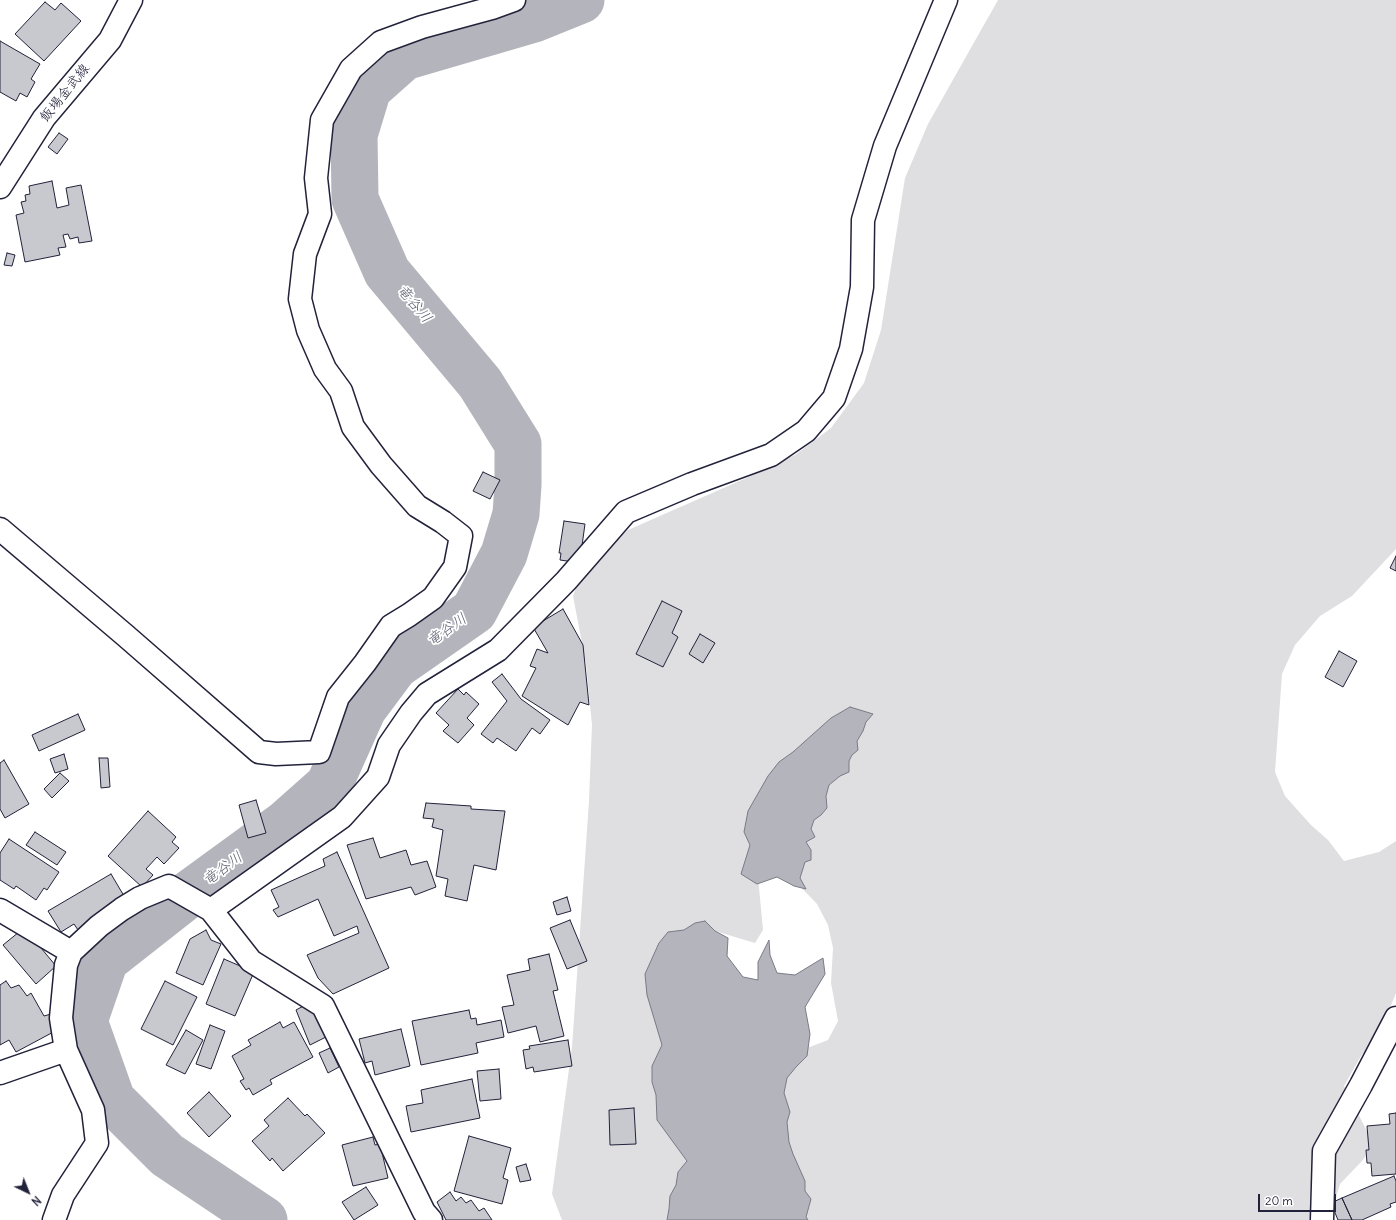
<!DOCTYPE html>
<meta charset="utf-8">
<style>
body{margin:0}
#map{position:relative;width:1396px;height:1220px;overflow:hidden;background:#fff;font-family:Delius,sans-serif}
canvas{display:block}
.north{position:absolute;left:8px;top:1172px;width:40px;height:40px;-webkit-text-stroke:3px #fff;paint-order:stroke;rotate:137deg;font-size:11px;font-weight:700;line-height:16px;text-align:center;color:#22223b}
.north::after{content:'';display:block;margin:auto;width:14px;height:18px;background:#22223b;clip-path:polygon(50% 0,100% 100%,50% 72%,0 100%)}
.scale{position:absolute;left:1258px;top:1194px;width:78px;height:18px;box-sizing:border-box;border:2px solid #22223b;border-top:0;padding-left:5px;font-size:12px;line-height:14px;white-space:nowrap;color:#22223b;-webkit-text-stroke:3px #fff;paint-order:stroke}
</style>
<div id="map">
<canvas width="1396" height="1220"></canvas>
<div class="north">N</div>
<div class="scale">20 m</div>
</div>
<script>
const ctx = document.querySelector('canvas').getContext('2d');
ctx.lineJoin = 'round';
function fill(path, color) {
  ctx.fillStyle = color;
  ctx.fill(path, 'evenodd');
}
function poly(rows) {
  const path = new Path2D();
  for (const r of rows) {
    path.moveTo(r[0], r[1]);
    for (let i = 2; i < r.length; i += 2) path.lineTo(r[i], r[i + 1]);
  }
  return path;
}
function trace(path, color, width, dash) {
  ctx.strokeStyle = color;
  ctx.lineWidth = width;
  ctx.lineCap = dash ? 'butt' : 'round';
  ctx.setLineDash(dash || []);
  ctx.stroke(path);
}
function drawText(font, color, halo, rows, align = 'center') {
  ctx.font = font + ' Delius,"Klee One",sans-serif';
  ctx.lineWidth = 3.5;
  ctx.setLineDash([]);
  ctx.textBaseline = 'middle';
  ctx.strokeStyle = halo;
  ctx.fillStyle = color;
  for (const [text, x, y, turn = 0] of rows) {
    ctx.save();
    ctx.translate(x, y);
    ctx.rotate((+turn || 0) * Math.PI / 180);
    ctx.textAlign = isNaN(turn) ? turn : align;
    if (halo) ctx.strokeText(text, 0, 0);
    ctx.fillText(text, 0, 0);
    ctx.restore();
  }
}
fill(poly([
 [998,0,1396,0,1396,549,1352,596,1320,616,1295,645,1282,674,1275,772,1285,796,1311,825,1328,840,1344,861,1379,852,1396,841,1396,993,1380,1032,1361,1056,1344,1086,1374,1145,1362,1161,1340,1184,1331,1214,1331,1220,798,1220,773,1125,781,1058,828,1040,838,1021,831,983,833,948,828,925,817,904,794,880,816,798,758,877,763,930,755,943,705,928,702,1161,678,1220,562,1220,552,1194,572,1047,589,801,592,725,586,664,573,596,584,568,628,530,744,479,795,455,831,428,864,383,881,330,905,178,928,124]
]), '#dfdfe2');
const water = poly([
 [850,707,873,714,866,722,863,731,857,741,858,750,852,755,849,761,849,772,840,776,829,785,826,796,827,808,821,815,814,820,811,829,815,837,806,842,811,850,811,860,805,862,800,878,806,889,794,886,777,877,757,884,741,874,750,845,744,832,748,811,768,776,779,762,793,752,831,718,850,707],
 [705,921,715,931,728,938,727,956,743,977,758,980,758,962,769,940,770,955,777,973,795,975,823,958,825,974,805,1007,810,1034,807,1056,796,1067,787,1078,784,1093,790,1112,787,1122,789,1142,793,1154,805,1181,805,1191,811,1199,806,1217,808,1220,667,1220,669,1209,670,1196,676,1185,678,1172,687,1161,657,1120,656,1095,652,1082,652,1066,662,1045,647,995,645,974,659,943,668,932,684,930,695,923,705,921]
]);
fill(water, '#b4b4bc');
trace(water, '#7a7a88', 1);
trace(poly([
 [264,1220,167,1155,112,1100,84,1021,105,960,189,894,285,824,329,785,363,709,395,666,474,611,504,554,516,514,518,485,518,444,480,383,387,272,355,199,354,135,368,89,404,57,534,19,581,0]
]), '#b4b4bc', 47);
const building = poly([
 [45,2,55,10,61,3,81,21,44,61,15,34,45,2],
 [0,41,40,64,31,79,35,82,27,97,20,93,16,101,0,92,0,41],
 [59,133,68,139,57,154,48,147,59,133],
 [52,181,57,208,69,205,66,188,81,185,92,241,79,243,78,237,70,239,68,234,63,235,66,247,58,248,60,255,25,262,16,215,24,213,21,202,26,201,25,195,30,194,29,186,52,181],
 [7,253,15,255,12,266,4,265,7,253],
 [483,472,500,480,490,499,473,491,483,472],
 [564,521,585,524,580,560,574,562,560,560,561,553,559,553,564,521],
 [1396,556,1396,571,1390,568,1396,556],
 [662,601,682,611,672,633,678,637,663,667,636,654,662,601],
 [563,609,583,645,589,705,580,702,568,725,522,696,536,668,530,666,537,649,548,653,533,627,563,609],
 [700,634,715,643,703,663,689,654,700,634],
 [1339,651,1357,661,1343,687,1325,677,1339,651],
 [502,674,521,699,550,720,540,734,532,728,516,751,497,738,493,743,481,734,507,701,492,682,502,674],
 [458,689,464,695,466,692,479,704,467,718,474,725,458,743,443,731,449,725,436,713,458,689],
 [78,714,85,730,39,751,32,735,78,714],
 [64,754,68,769,55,773,50,759,64,754],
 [99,758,108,758,110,787,101,788,99,758],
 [4,760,29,804,5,818,0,809,0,763,4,760],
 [60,773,69,781,52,798,44,789,60,773],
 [256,800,266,833,248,838,239,805,256,800],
 [426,803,471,806,471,809,505,811,496,870,474,865,467,901,445,896,448,879,436,876,443,830,432,827,434,819,423,818,426,803],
 [148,811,176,837,172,842,179,848,164,864,157,857,146,869,153,875,142,887,108,856,148,811],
 [35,832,66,852,57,865,26,845,35,832],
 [373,838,380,858,406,850,411,865,427,861,436,887,415,895,411,887,366,899,347,845,373,838],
 [9,839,59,872,47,890,44,888,36,900,16,886,14,889,0,880,0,853,9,839],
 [337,852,389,968,333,994,318,978,307,955,359,933,357,926,334,936,318,899,278,917,273,910,279,907,271,890,325,866,323,859,337,852],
 [111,874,127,901,78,930,74,924,61,932,48,911,111,874],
 [567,897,571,911,557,915,553,902,567,897],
 [570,920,587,961,567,969,550,928,570,920],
 [206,930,211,940,221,944,203,985,176,973,190,939,206,930],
 [19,932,27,940,31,936,56,966,36,984,3,945,19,932],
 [549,954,558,990,553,991,564,1036,540,1042,536,1026,508,1033,502,1007,514,1005,507,975,530,970,528,959,549,954],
 [224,959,254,972,235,1016,206,1004,224,959],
 [6,981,11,988,19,985,27,996,31,993,44,1016,51,1014,59,1029,16,1052,9,1040,0,1045,0,985,6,981],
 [165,981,197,997,173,1045,141,1029,165,981],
 [309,1003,317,1012,326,1037,310,1045,296,1010,309,1003],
 [469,1010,471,1019,476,1018,477,1025,501,1020,504,1037,476,1043,478,1053,421,1065,412,1021,469,1010],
 [280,1022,283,1028,294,1022,313,1057,270,1080,272,1084,253,1095,249,1088,246,1090,240,1081,244,1079,232,1056,251,1045,248,1040,280,1022],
 [210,1025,225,1031,211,1069,196,1064,210,1025],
 [401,1029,410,1066,375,1075,372,1061,365,1063,359,1039,401,1029],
 [186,1030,203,1040,185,1074,166,1065,186,1030],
 [568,1040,572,1066,534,1072,533,1067,526,1069,523,1050,530,1049,529,1046,568,1040],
 [330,1048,339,1067,328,1073,319,1053,330,1048],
 [499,1069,501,1099,480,1101,477,1071,499,1069],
 [472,1079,480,1118,411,1132,406,1106,423,1103,421,1090,472,1079],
 [209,1092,231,1116,209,1137,187,1113,209,1092],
 [288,1098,305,1116,307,1114,325,1133,283,1171,272,1158,270,1161,252,1141,269,1126,264,1120,288,1098],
 [634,1108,636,1144,610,1145,609,1110,634,1108],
 [1396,1113,1396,1174,1372,1176,1371,1163,1367,1163,1366,1150,1369,1150,1367,1126,1390,1124,1389,1114,1396,1113],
 [469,1136,511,1148,503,1178,508,1180,502,1204,454,1191,469,1136],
 [373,1137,375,1145,380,1144,388,1178,353,1186,342,1145,373,1137],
 [526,1164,531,1180,520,1182,516,1167,526,1164],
 [1394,1176,1396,1181,1396,1202,1390,1204,1391,1207,1362,1220,1352,1220,1342,1198,1394,1176],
 [366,1187,378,1205,354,1220,342,1202,366,1187],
 [450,1192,456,1201,461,1197,466,1203,471,1200,479,1211,484,1208,492,1220,446,1220,437,1202,450,1192],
 [1342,1198,1352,1220,1338,1220,1331,1203,1342,1198]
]);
fill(building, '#c8c8cf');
trace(building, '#22223b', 1);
const street = poly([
 [0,529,126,636,259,752,276,754,319,752,338,697,365,663,391,626,409,615,433,598,455,567,461,536,443,522,417,506,381,465,353,427,341,391,325,369,308,330,300,299,305,254,320,214,316,178,322,120,351,69,381,42,422,27,492,8,514,0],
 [0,910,71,952],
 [211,910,342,817,378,777,389,745,411,713,427,694,498,650,566,581,626,512,692,484,771,455,806,431,834,398,851,349,862,287,863,220,885,146,946,0],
 [0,1073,66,1050],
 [54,1220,63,1195,97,1143,93,1110,66,1050,61,1018,66,965,71,952,99,926,122,909,140,898,169,886,211,910,251,961,323,1006,424,1212,431,1220],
 [1322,1220,1324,1151,1361,1085,1396,1018]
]);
const secondary = poly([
 [0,187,44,118,110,40,131,0]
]);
trace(street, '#22223b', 25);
trace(secondary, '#22223b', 25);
trace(street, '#fff', 22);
trace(secondary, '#fff', 22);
drawText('14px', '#22223b', '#fff', [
 ["飯場金武線",65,93,-51]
]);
drawText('italic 15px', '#5c5c6f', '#fff', [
 ["竜谷川",414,304,50],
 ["竜谷川",447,630,-35],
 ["竜谷川",223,869,-36]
]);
</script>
